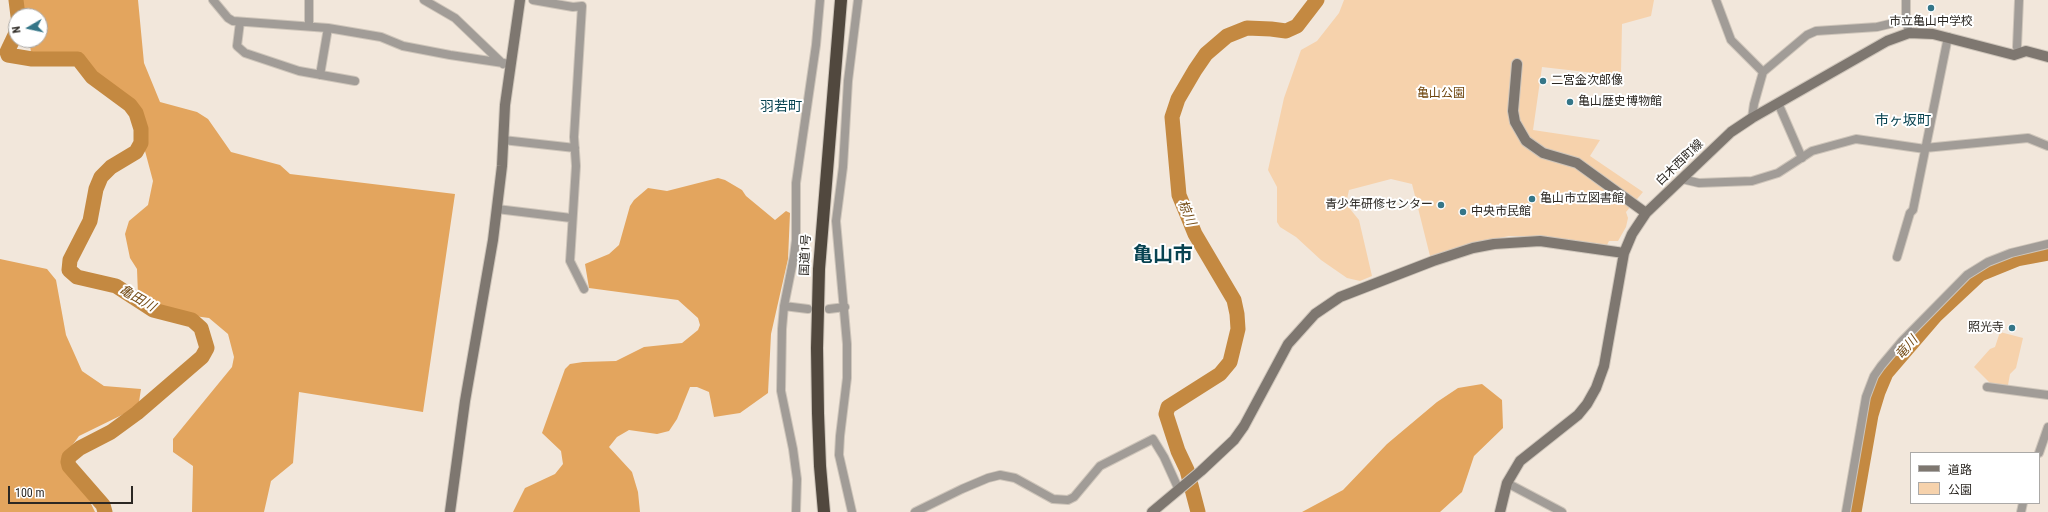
<!DOCTYPE html>
<meta charset="utf-8">
<style>
body{margin:0}
#map{position:relative;width:2048px;height:512px;overflow:hidden;background:#f2e7db;font-family:"Roboto Condensed","Noto Sans JP",sans-serif}
canvas{display:block}
.legend{position:absolute;left:1910px;top:452px;width:130px;height:52px;box-sizing:border-box;background:#fff;border:1px solid #aba9a7;margin:0;padding:5px 7px;list-style:none;font-size:12px;color:#2c2823}
.legend li{display:flex;align-items:center;gap:8px;height:20px}
.legend b{width:20px;border:1px solid #aba9a7}
.north{position:absolute;left:8px;top:8px;width:40px;height:40px;box-sizing:border-box;background:#fff;border:1px solid #aba9a7;border-radius:50%;rotate:261deg;font-size:11px;font-weight:700;line-height:16px;text-align:center;color:#2c2823}
.north::after{content:'';display:block;margin:auto;width:14px;height:18px;background:#357688;clip-path:polygon(50% 0,100% 100%,50% 72%,0 100%)}
.scale{position:absolute;left:8px;top:486px;width:125px;height:18px;box-sizing:border-box;border:2px solid #2c2823;border-top:0;padding-left:5px;font-size:12px;line-height:14px;white-space:nowrap;color:#2c2823;-webkit-text-stroke:3px #fff;paint-order:stroke}
</style>
<div id="map">
<canvas width="2048" height="512"></canvas>
<ul class="legend">
<li><b style="height:5px;background:#7e7770"></b>道路</li>
<li><b style="height:11px;background:#f6d2ac"></b>公園</li>
</ul>
<div class="north">N</div>
<div class="scale">100 m</div>
</div>
<script>
const ctx = document.querySelector('canvas').getContext('2d');
ctx.lineJoin = 'round';
function fill(path, color) {
  ctx.fillStyle = color;
  ctx.fill(path, 'evenodd');
}
function poly(rows) {
  const path = new Path2D();
  for (const r of rows) {
    path.moveTo(r[0], r[1]);
    for (let i = 2; i < r.length; i += 2) path.lineTo(r[i], r[i + 1]);
  }
  return path;
}
function trace(path, color, width, dash) {
  ctx.strokeStyle = color;
  ctx.lineWidth = width;
  ctx.lineCap = dash ? 'butt' : 'round';
  ctx.setLineDash(dash || []);
  ctx.stroke(path);
}
function drawText(font, color, halo, rows, align = 'center') {
  ctx.font = font + ' "Roboto Condensed","Noto Sans JP",sans-serif';
  ctx.lineWidth = 4;
  ctx.setLineDash([]);
  ctx.textBaseline = 'middle';
  ctx.strokeStyle = halo;
  ctx.fillStyle = color;
  for (const [text, x, y, turn = 0] of rows) {
    ctx.save();
    ctx.translate(x, y);
    ctx.rotate((+turn || 0) * Math.PI / 180);
    ctx.textAlign = isNaN(turn) ? turn : align;
    if (halo) ctx.strokeText(text, 0, 0);
    ctx.fillText(text, 0, 0);
    ctx.restore();
  }
}
fill(poly([
 [1344,0,1654,0,1651,16,1622,24,1621,73,1603,74,1542,67,1533,130,1600,140,1590,156,1643,192,1626,212,1628,218,1626,227,1618,241,1609,241,1607,245,1540,236,1509,236,1469,244,1430,256,1412,184,1391,179,1349,190,1346,204,1359,220,1372,276,1360,281,1347,278,1321,260,1296,237,1280,227,1277,222,1277,187,1268,170,1284,98,1301,50,1317,41,1339,13],
 [2000,332,2023,338,2016,368,2010,374,2008,385,1997,385,1990,383,1974,367,1990,349,1995,347]
]), '#f6d2ac');
fill(poly([
 [21,0,138,0,144,63,160,102,197,112,208,119,231,152,280,165,290,174,455,194,423,412,299,392,293,463,271,481,264,512,192,512,193,466,173,452,173,439,232,367,234,357,228,334,209,318,158,311,138,295,137,269,130,258,125,234,129,221,148,205,153,181,137,121,82,65,31,52,29,40,40,40,40,16,24,16],
 [718,178,725,180,742,190,746,196,775,220,786,211,790,213,788,259,771,334,768,393,740,413,714,417,709,392,697,387,690,387,677,419,669,431,657,434,629,430,617,437,609,447,632,472,638,492,640,512,513,512,525,488,555,474,563,464,561,451,542,433,565,369,570,364,583,362,616,361,644,347,682,343,698,330,700,325,698,318,678,300,589,288,585,264,609,254,619,245,630,206,634,200,648,188,667,191],
 [0,259,47,269,56,280,66,335,82,371,104,386,141,389,139,402,130,411,79,436,71,447,77,475,95,512,0,512],
 [1482,384,1502,400,1503,428,1474,456,1462,492,1440,512,1302,512,1343,490,1387,444,1437,402,1458,388]
]), '#e3a55e');
trace(poly([
 [16,0,18,16],
 [16,33,7,52,8,55,32,59,78,59,92,77,130,105,136,113,141,129,141,143,136,152,111,167,101,177,96,189,90,221,70,260,69,270,77,277,116,286,153,310,192,320,201,328,207,348,202,357,137,413,111,432,80,448,69,457,68,462,69,466,103,505,105,512],
 [1198,512,1187,470,1178,451,1166,414,1168,407,1220,374,1230,362,1238,329,1237,314,1234,300,1195,234,1179,195,1172,117,1178,99,1195,70,1206,54,1227,36,1247,28,1271,29,1286,31,1297,26,1317,0],
 [1854,512,1871,415,1878,392,1886,373,1935,316,1980,274,2017,259,2048,253]
]), '#c48941', 15);
const street = poly([
 [213,0,228,18,233,21,328,28,381,37,403,46,450,55,510,64],
 [424,0,455,18,503,64],
 [533,0,573,7,582,6,574,137,576,166,570,261,584,289],
 [1716,0,1731,40,1763,72],
 [1906,0,1906,20,1909,33],
 [240,22,237,46,245,53,299,71,355,81],
 [309,26,309,0],
 [2019,53,2017,47,2019,0],
 [320,75,328,28],
 [1778,103,1802,158],
 [1752,118,1754,104,1763,72,1807,35,1816,31,1877,27,1906,20],
 [503,140,575,148],
 [1925,148,2028,138,2048,146],
 [1682,179,1699,183,1752,181,1778,173,1812,151,1856,139,1925,149],
 [497,209,571,218],
 [1897,257,1910,213,1913,210,1948,37],
 [784,306,808,309],
 [829,309,845,307],
 [1987,387,2048,395],
 [2039,453,2048,427],
 [1507,483,1562,512],
 [796,512,797,479,793,449,781,391,782,329,784,306,794,256,796,240,796,183,816,45,820,0],
 [852,512,839,455,840,436,847,378,847,344,836,221,843,167,848,81,858,0],
 [915,512,962,489,988,478,1000,475,1015,478,1053,499,1068,500,1074,497,1100,466,1153,439,1164,457,1179,490],
 [1846,512,1866,397,1874,376,1881,366,1902,341,1967,275,1988,262,2011,253,2048,244],
 [2021,512,2023,503]
]);
const secondary = poly([
 [1517,64,1513,111,1515,122,1526,141,1543,153,1577,163,1646,213],
 [450,512,465,401,493,240,502,166,505,105,520,0],
 [1152,512,1201,471,1234,440,1244,426,1288,344,1315,314,1340,297,1433,261,1473,248,1494,244,1540,241,1624,253],
 [1500,512,1507,483,1520,461,1578,415,1587,404,1596,388,1604,366,1624,253,1632,234,1646,213,1731,132,1752,118,1887,41,1909,33,1933,34,2014,55,2026,51,2048,57]
]);
const highway = poly([
 [824,512,820,466,818,413,817,348,819,269,841,0]
]);
trace(street, '#cec5ba', 10);
trace(secondary, '#cec5ba', 12);
trace(highway, '#cec5ba', 14);
trace(street, '#a19c97', 8);
trace(secondary, '#7e7770', 10);
trace(highway, '#51483e', 12);
for (const [x, y, r, color] of [
 [1931,8,4,"#357688"],
 [1543,81,4,"#357688"],
 [1570,102,4,"#357688"],
 [1532,199,4,"#357688"],
 [1441,205,4,"#357688"],
 [1463,212,4,"#357688"],
 [2012,328,4,"#357688"]
]) {
  const dot = new Path2D();
  dot.arc(x, y, r, 0, 2 * Math.PI);
  ctx.fillStyle = color;
  ctx.fill(dot);
  trace(dot, '#fff', 1.5);
}
drawText('12px', '#2c2823', '#fff', [
 ["市立亀山中学校",1931,22,"center"],
 ["二宮金次郎像",1551,81],
 ["亀山歴史博物館",1578,102],
 ["亀山市立図書館",1540,199],
 ["青少年研修センター",1433,205,"right"],
 ["中央市民館",1471,212],
 ["照光寺",2004,328,"right"]
], 'left');
drawText('12px', '#6e450d', '#fff', [
 ["亀山公園",1441,94]
]);
drawText('12px', '#2c2823', '#fff', [
 ["白木西町線",1680,163,-44],
 ["国道1号",806,255,-87]
]);
drawText('italic 13px', '#744b15', '#fff', [
 ["椋川",1186,213,67],
 ["亀田川",137,299,30],
 ["竜川",1907,348,-49]
]);
drawText('14px', '#084351', '#fff', [
 ["羽若町",781,107],
 ["市ヶ坂町",1903,121]
]);
drawText('bold 20px', '#084351', '#fff', [
 ["亀山市",1163,256]
]);
</script>
